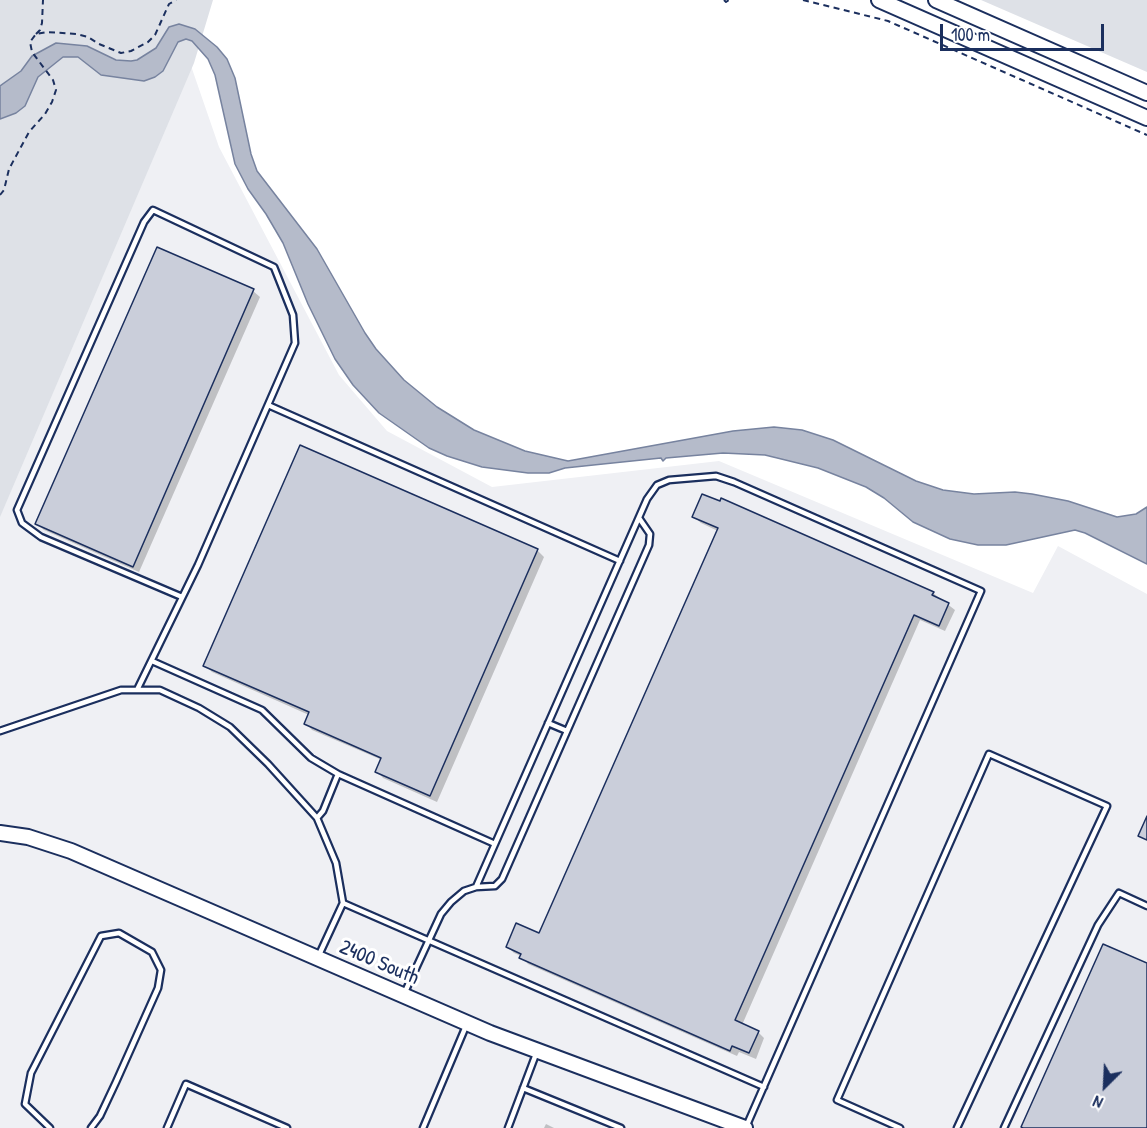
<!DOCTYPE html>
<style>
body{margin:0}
#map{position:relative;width:1147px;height:1128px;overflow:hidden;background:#fff;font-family:"Patrick Hand",sans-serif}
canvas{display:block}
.north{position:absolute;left:1075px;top:1056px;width:60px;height:60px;-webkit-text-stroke:4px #fff;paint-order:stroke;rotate:204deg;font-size:16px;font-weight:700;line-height:24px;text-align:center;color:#1b2f5e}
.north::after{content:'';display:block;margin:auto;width:21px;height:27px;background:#1b2f5e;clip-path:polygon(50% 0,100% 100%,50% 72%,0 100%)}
.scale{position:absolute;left:940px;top:24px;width:164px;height:27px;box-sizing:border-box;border:3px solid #1b2f5e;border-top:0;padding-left:8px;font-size:18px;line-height:21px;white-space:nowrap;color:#1b2f5e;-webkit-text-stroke:4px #fff;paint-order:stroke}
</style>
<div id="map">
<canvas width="1147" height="1128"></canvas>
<div class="north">N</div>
<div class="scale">100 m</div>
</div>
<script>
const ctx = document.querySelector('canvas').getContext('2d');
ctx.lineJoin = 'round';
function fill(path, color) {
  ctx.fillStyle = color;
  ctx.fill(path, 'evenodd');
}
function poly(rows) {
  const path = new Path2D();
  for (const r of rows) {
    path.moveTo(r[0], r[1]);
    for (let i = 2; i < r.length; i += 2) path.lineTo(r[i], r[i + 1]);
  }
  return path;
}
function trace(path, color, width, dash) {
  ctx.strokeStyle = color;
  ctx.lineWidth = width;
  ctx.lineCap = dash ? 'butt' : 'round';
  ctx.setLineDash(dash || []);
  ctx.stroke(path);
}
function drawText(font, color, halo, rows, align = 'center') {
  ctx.font = font + ' "Patrick Hand",sans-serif';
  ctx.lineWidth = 6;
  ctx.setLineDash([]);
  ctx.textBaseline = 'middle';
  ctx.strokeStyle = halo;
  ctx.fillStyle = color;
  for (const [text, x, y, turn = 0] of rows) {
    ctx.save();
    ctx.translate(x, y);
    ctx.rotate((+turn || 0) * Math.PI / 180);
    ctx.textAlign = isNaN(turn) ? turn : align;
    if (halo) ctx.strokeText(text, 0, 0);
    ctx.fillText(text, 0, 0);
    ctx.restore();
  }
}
fill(poly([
 [189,60,219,147,339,375,387,431,492,487,719,461,1033,593,1058,546,1147,594,1147,1128,0,1128,0,499]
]), '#eff0f4');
fill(poly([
 [0,0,213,0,194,63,0,517],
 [981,0,1147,0,1147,72]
]), '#dee1e7');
const water = poly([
 [179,24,195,29,217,47,227,59,235,78,251,154,257,171,317,249,365,333,376,349,404,380,437,407,474,430,525,451,568,461,733,431,774,427,802,430,833,440,916,481,943,490,974,494,1015,492,1032,494,1068,501,1117,517,1136,514,1147,507,1147,564,1085,533,1075,530,1006,545,978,545,950,539,913,522,884,498,866,487,818,468,765,455,723,453,666,458,663,461,661,458,603,464,565,468,549,473,528,473,482,467,447,456,429,448,379,413,353,385,335,359,308,304,283,243,266,214,248,189,235,164,215,75,208,59,192,41,186,39,178,42,163,71,155,77,144,81,101,75,78,57,63,57,38,77,25,106,16,113,0,119,0,86,21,71,32,56,56,43,87,46,116,60,131,61,137,60,156,48,169,27,179,24]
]);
fill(water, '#b5bbca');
trace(water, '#77839f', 1.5);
fill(poly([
 [253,291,260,297,139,572,44,530,37,524],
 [694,517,933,593,955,610,945,631,920,620,742,1025,758,1032,764,1038,756,1059,739,1052,737,1056,528,964,521,956,514,953,508,947,540,935,718,531,701,523],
 [537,550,544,557,437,802,383,778,377,771,382,760,312,730,306,723,309,715,212,672,205,665],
 [546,1124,554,1128,544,1128]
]), '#0003');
const building = poly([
 [157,247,254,289,133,567,35,524,157,247],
 [300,445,538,549,430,796,375,772,381,758,304,724,309,712,203,666,300,445],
 [702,494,720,501,721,498,934,592,932,595,949,603,939,626,914,615,735,1020,759,1031,749,1053,732,1046,730,1051,519,958,521,954,506,947,516,923,539,933,718,528,692,517,702,494],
 [1147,816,1147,840,1138,836,1147,816],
 [1103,944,1147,963,1147,1128,1023,1128,1021,1127,1103,944]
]);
fill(building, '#caceda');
trace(building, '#1b2f5e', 1.5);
const lane = poly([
 [268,405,620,561],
 [152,661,262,710,311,758,338,774],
 [137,690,198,565,295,343,293,315,274,267,153,210,144,222,17,510,22,523,41,537,182,597],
 [548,723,567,731],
 [0,731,121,690,160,690,199,708,230,727,268,764,317,818,336,863,343,903,318,957],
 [317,818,323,811,338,774,495,844],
 [476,887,495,886,502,879,649,545,650,534,639,518],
 [343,903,764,1087],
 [404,994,441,914,451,902,464,891,476,887,647,499,657,485,669,480,716,476,734,482,981,591,746,1127],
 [523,1088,621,1128],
 [50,1128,25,1104,31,1073,101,936,119,933,152,952,161,970,158,988,116,1082,100,1116,91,1128],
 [167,1128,186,1084,287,1128],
 [423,1128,466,1026],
 [508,1128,536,1054],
 [900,1128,837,1100,989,754,1107,806,957,1128],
 [1004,1128,1098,925,1119,893,1147,906]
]);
const secondary = poly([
 [879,0,1147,118],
 [936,0,1147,93],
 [0,833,28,837,71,851,490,1033,745,1128]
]);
trace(lane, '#1b2f5e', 9);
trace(secondary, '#1b2f5e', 18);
trace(poly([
 [724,0,726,2,729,0],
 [803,0,888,21,1147,135],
 [36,34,40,30,42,23,43,0],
 [0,195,4,190,9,169,29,132,45,114,52,102,56,90,53,80,32,52,30,42,36,34,47,32,76,34,88,37,99,44,121,53,131,51,148,42,155,35,169,4,176,0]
]), '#1b2f5e', 2, [6, 4.5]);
trace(lane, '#fff', 4.5);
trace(secondary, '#fff', 14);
drawText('21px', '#1b2f5e', '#fff', [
 ["2400 South",379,963,23]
]);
</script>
